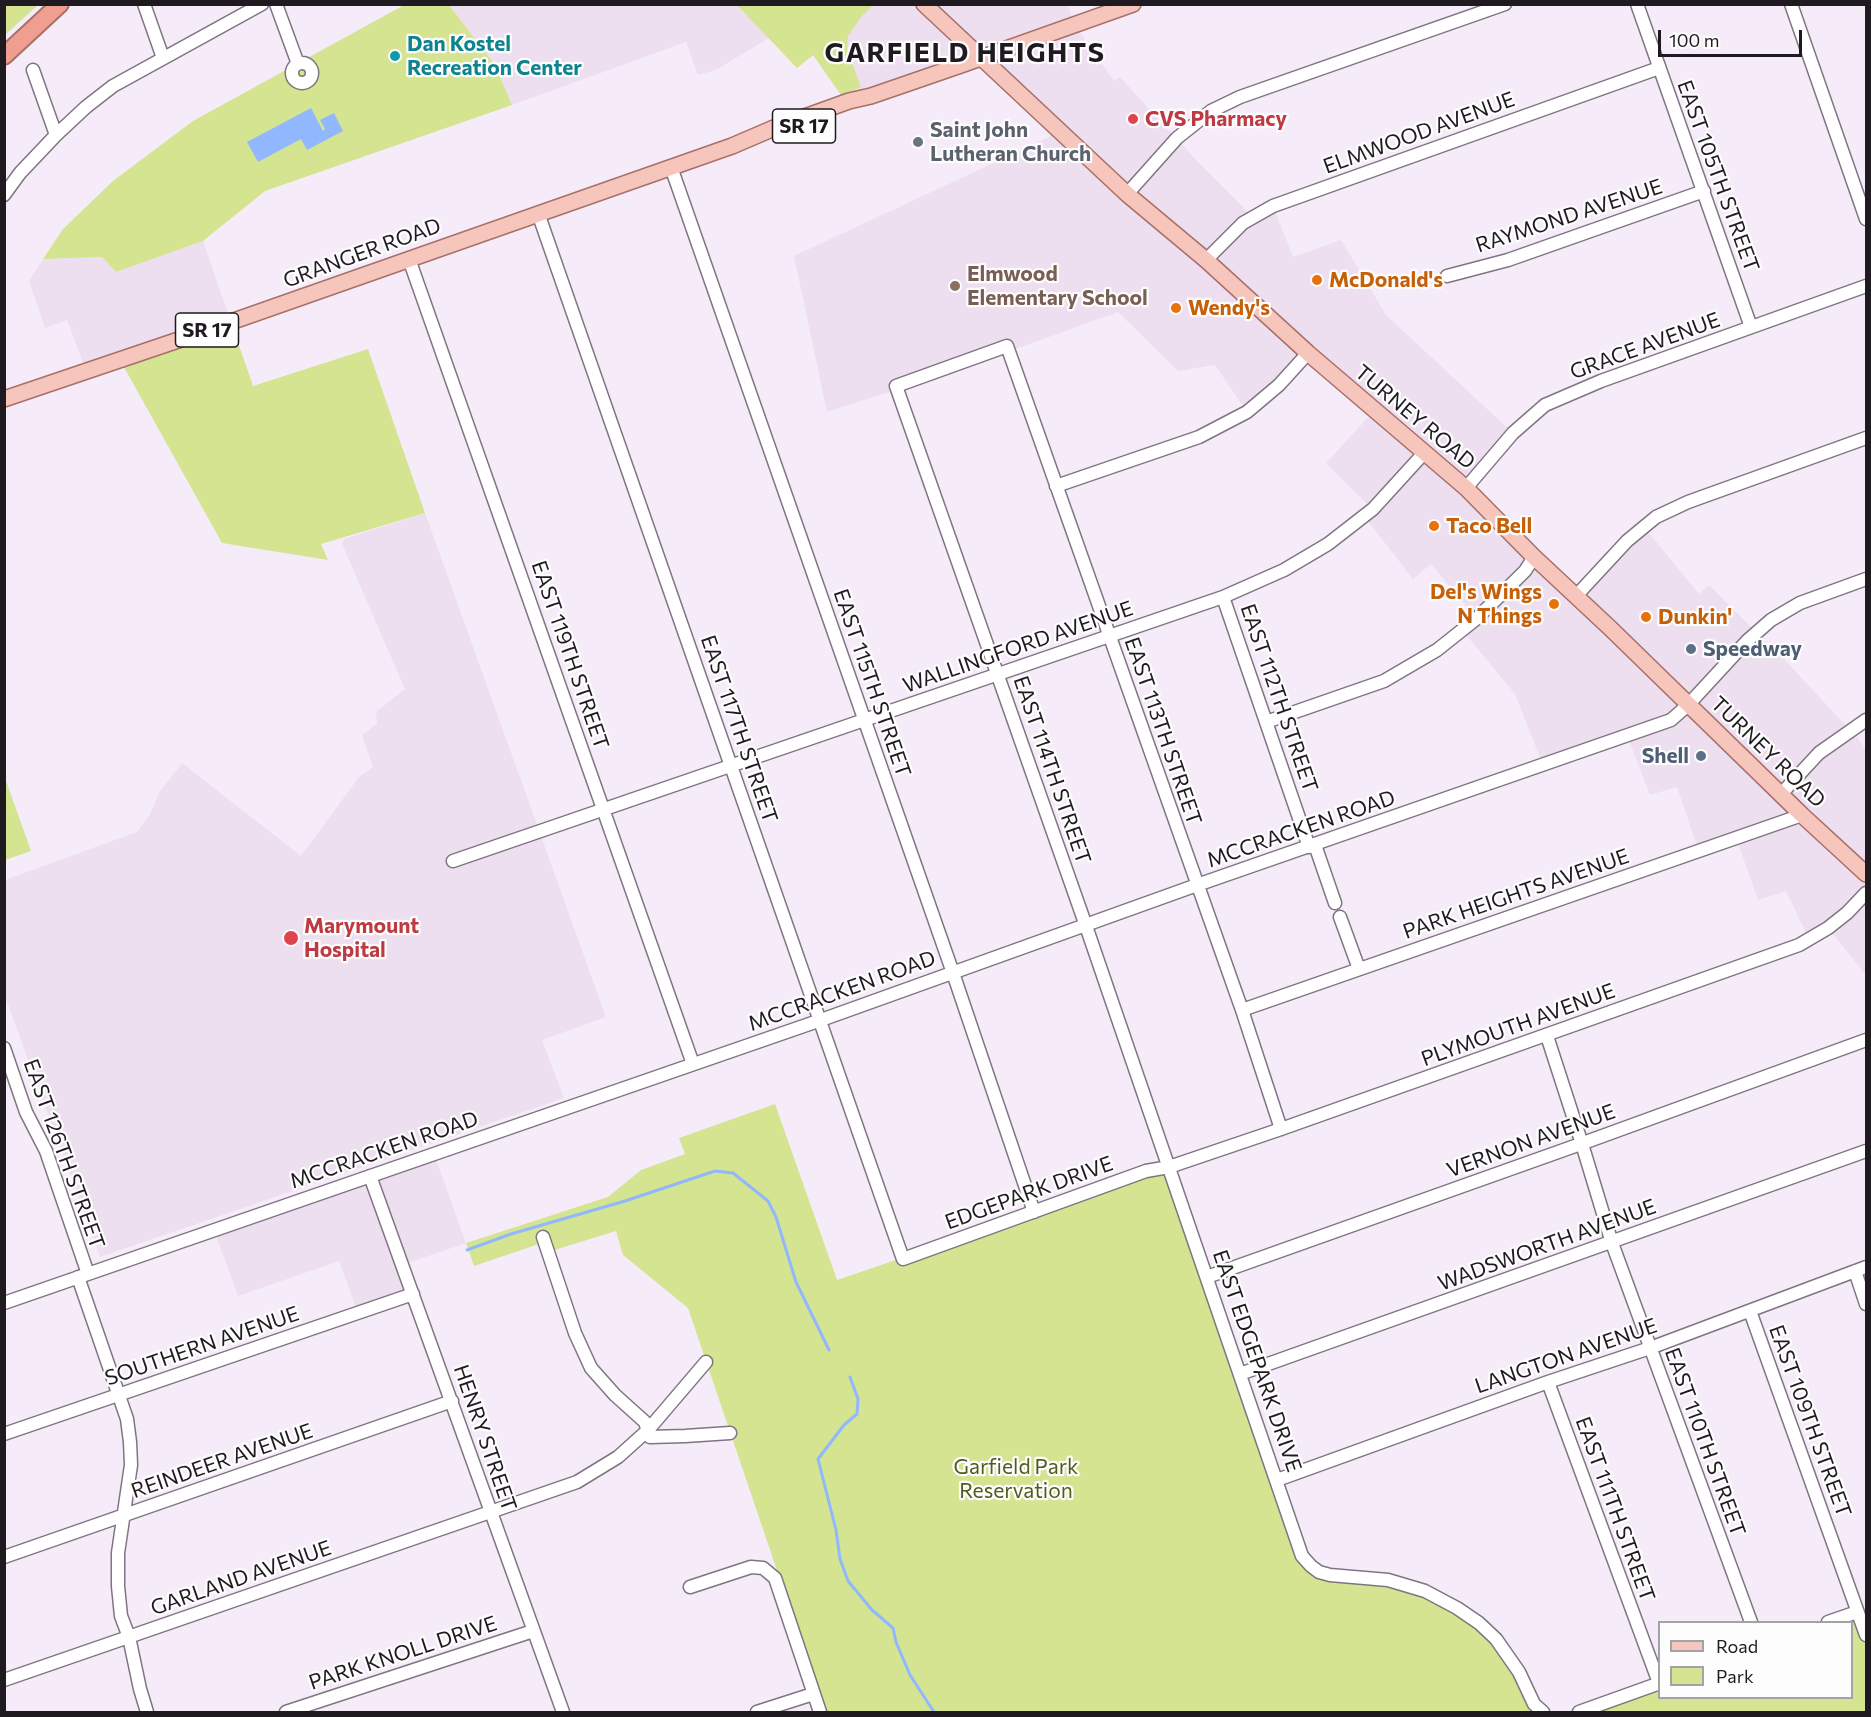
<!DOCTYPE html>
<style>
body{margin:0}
#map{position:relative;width:1871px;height:1717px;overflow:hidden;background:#f6ecf9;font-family:Commissioner,sans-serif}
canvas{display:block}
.frame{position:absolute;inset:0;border:6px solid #1e1a1f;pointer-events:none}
.legend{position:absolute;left:1658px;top:1621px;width:195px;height:78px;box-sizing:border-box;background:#fdfdfd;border:2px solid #a4a2a4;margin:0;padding:8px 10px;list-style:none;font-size:18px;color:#1e1a1f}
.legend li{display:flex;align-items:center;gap:12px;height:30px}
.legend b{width:30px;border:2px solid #a4a2a4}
.scale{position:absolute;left:1658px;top:30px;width:144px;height:27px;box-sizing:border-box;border:3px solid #1e1a1f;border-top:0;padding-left:8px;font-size:18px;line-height:21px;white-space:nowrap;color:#1e1a1f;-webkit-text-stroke:4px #fdfdfd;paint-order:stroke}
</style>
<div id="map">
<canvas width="1871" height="1717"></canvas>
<div class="frame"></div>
<ul class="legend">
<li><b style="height:8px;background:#f6c5bc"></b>Road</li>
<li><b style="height:16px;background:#d4e490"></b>Park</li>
</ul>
<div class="scale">100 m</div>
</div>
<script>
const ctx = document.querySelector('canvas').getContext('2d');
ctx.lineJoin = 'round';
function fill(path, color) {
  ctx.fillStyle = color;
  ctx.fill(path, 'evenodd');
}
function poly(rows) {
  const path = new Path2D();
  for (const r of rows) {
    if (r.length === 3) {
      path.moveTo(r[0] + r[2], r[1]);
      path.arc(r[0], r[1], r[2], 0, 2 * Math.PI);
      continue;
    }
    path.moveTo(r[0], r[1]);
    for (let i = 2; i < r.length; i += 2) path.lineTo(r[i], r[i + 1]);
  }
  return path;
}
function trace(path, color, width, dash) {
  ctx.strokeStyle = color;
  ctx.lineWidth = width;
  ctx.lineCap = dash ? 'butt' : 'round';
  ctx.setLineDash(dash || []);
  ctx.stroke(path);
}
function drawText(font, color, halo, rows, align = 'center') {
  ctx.font = font + ' Commissioner,sans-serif';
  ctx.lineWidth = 4.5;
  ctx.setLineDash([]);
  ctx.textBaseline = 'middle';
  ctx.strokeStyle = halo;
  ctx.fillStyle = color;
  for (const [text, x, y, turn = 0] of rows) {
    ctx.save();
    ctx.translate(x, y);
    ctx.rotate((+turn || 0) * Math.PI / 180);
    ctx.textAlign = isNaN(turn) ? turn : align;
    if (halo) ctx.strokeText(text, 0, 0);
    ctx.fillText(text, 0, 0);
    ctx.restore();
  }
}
fill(poly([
 [449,5,1068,5,1075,25,1114,81,1120,77,1197,161,1253,217,1273,206,1293,257,1341,240,1386,315,1513,433,1466,488,1576,596,1644,527,1699,594,1709,585,1769,645,1771,645,1860,741,1866,752,1866,975,1828,928,1809,939,1786,891,1758,900,1736,838,1699,851,1677,787,1650,795,1627,735,1543,765,1515,694,1462,630,1476,618,1431,564,1413,579,1364,516,1372,509,1326,463,1374,411,1308,354,1247,412,1215,365,1178,371,1118,312,966,367,827,412,794,256,1060,132,982,58,849,101,841,95,814,55,797,68,769,38,716,70,698,75,686,42,512,105,495,65],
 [203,241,231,322,86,371,67,320,45,328,29,281,43,259,102,257,116,272],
 [425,513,606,1017,542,1040,564,1098,100,1257,5,996,5,880,137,832,149,816,160,791,182,763,301,856,359,777,373,767,362,735,377,724,376,712,405,689,342,544,344,539],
 [434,1154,466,1243,402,1265,413,1294,358,1313,339,1261,238,1296,214,1230]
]), '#eddef0');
fill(poly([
 [5,4,38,4,38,5,5,35],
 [404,5,449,5,495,65,512,105,265,191,203,241,116,272,102,257,43,259,63,229,113,181,193,121],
 [737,5,873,5,862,16,848,36,847,50,861,87,841,95,813,55,797,68],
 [231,322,253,386,368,349,425,513,321,544,328,560,222,543,120,360],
 [4,775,31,851,5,860,4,860],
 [775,1104,837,1280,1169,1167,1311,1566,1388,1580,1479,1623,1543,1712,825,1712,688,1308,623,1255,616,1231,548,1252,545,1242,474,1266,466,1243,608,1197,641,1170,685,1154,679,1138],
 [1857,1612,1866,1635,1866,1712,1579,1712,1659,1683,1660,1698,1852,1698,1852,1622,1828,1622]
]), '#d4e490');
fill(poly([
 [311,108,323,131,325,129,320,120,334,113,343,131,307,150,301,139,258,162,247,142]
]), '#91b8ff');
trace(poly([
 [467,1250,511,1234,625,1201,715,1171,733,1173,768,1201,776,1217,796,1282,829,1350],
 [850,1377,858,1399,857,1414,844,1425,818,1459,836,1530,840,1559,848,1581,872,1610,893,1628,896,1642,910,1675,934,1712]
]), '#91b8ff', 3);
const minor = poly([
 [144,4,163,58],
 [276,4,298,64],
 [1637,4,1751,327],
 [1791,4,1866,219],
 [302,73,10],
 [33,70,56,135],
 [671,167,953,973,1034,1212],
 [1127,194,1177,138,1211,111,1240,97,1505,4],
 [4,195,20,173,56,135,86,107,113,86,262,4],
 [538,213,903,1259,1146,1171,1169,1167,1281,1129,1799,945,1828,928,1847,913,1866,893],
 [409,259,693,1064],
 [1206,260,1243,223,1273,206,1659,68],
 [1447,276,1508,260,1704,191],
 [1056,486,1199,437,1247,412,1279,385,1308,353],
 [1466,488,1513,433,1545,405,1601,381,1866,286],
 [1576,596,1627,541,1656,517,1688,502,1866,438],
 [1223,597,1309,847],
 [1266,722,1384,681,1437,650,1476,619,1525,571,1534,557],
 [1782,793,1819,753,1866,720],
 [1315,845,1335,903],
 [453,861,1223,597,1284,570,1328,544,1373,509,1424,453],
 [1340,917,1359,969],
 [1242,1010,1802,815],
 [1547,1036,1582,1144,1612,1243,1751,1622],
 [4,1048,26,1112,46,1151,88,1274],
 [1281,1129,1242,1010,1007,346,896,386,1086,926,1302,1556,1311,1566,1319,1572,1330,1575,1388,1580,1425,1591,1457,1608,1479,1623,1496,1639,1519,1672,1534,1704,1543,1712],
 [370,1176,563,1712],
 [543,1237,575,1333,591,1368,615,1395,645,1422,650,1437,685,1436,730,1433],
 [1855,1271,1866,1304],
 [78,1277,127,1419,130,1442,131,1465,118,1553,118,1586,121,1616,129,1637,140,1689,147,1712],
 [1207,1277,1575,1146,1866,1040],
 [4,1303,821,1020,1197,885,1671,720,1688,705,1747,641,1771,620,1800,603,1866,579],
 [1750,1311,1866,1635],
 [1240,1374,1866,1151],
 [1548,1382,1659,1683],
 [4,1434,413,1294],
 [1277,1480,1548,1382,1650,1348,1866,1267],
 [4,1557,452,1401],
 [690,1587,751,1567,763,1568,775,1578,820,1712],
 [1828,1622,1857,1612],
 [4,1680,577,1482,618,1457,648,1430,706,1362],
 [286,1712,533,1631],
 [757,1712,813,1694],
 [1579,1712,1660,1683]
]);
const major = poly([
 [924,4,1127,194,1206,260,1308,353,1466,488,1534,557,1610,628,1802,815,1866,874],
 [4,399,208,330,732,146,774,128,849,101,871,96,961,65,1133,4]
]);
const highway = poly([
 [4,56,60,4]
]);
trace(minor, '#7e7580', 15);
trace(major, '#a67068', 18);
trace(highway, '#a67068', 20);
trace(minor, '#fff', 12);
trace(major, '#f6c5bc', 15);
trace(highway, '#f09e90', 16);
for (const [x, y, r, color] of [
 [395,56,6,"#0f9aa8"],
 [1133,119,6,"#e0444e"],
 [918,142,6,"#6b7280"],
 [1317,280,6,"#e8710a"],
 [955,286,6,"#8d6e63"],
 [1176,308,6,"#e8710a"],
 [1434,526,6,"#e8710a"],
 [1554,604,6,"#e8710a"],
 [1646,617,6,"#e8710a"],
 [1691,649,6,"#5c6f8a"],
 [1701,756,6,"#5c6f8a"],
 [291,938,8,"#e0444e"]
]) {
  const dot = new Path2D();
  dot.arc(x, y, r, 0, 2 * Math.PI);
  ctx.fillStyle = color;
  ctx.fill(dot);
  trace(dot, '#fdfdfd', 2);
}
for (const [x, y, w] of [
 [804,126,63],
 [207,330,63]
]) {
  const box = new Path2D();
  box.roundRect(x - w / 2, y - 17, w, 34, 4.5);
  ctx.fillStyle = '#fdfdfd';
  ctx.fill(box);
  trace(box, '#1e1a1f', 1.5);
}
drawText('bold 20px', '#1e1a1f', null, [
 ["SR 17",804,126],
 ["SR 17",207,330]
]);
drawText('bold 21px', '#0d838f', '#fdfdfd', [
 ["Dan Kostel",407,44],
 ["Recreation Center",407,68]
], 'left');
drawText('bold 21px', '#be3a42', '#fdfdfd', [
 ["CVS Pharmacy",1145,119],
 ["Marymount",304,926],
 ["Hospital",304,950]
], 'left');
drawText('bold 21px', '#5b616d', '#fdfdfd', [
 ["Saint John",930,130],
 ["Lutheran Church",930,154]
], 'left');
drawText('21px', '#1e1a1f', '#fdfdfd', [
 ["ELMWOOD AVENUE",1419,133,-20],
 ["EAST 105TH STREET",1718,176,70],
 ["RAYMOND AVENUE",1569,216,-18],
 ["GRANGER ROAD",362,253,-20],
 ["GRACE AVENUE",1645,346,-20],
 ["TURNEY ROAD",1415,417,40],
 ["WALLINGFORD AVENUE",1018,647,-19],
 ["EAST 119TH STREET",570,655,71],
 ["EAST 115TH STREET",872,683,71],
 ["EAST 112TH STREET",1279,698,71],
 ["EAST 117TH STREET",739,729,71],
 ["EAST 113TH STREET",1163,731,71],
 ["TURNEY ROAD",1768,752,44],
 ["EAST 114TH STREET",1052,770,71],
 ["MCCRACKEN ROAD",1301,829,-19],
 ["PARK HEIGHTS AVENUE",1516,894,-19],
 ["MCCRACKEN ROAD",842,991,-20],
 ["PLYMOUTH AVENUE",1518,1025,-20],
 ["VERNON AVENUE",1531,1141,-20],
 ["MCCRACKEN ROAD",384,1150,-19],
 ["EAST 126TH STREET",64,1154,70],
 ["EDGEPARK DRIVE",1029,1193,-20],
 ["WADSWORTH AVENUE",1547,1245,-20],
 ["SOUTHERN AVENUE",202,1346,-19],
 ["LANGTON AVENUE",1566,1356,-19],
 ["EAST EDGEPARK DRIVE",1257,1361,71],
 ["EAST 109TH STREET",1810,1421,70],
 ["HENRY STREET",485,1438,71],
 ["EAST 110TH STREET",1705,1442,70],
 ["REINDEER AVENUE",222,1461,-19],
 ["EAST 111TH STREET",1615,1509,70],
 ["GARLAND AVENUE",241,1578,-19],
 ["PARK KNOLL DRIVE",403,1653,-18]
]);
drawText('bold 21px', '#785e54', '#fdfdfd', [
 ["Elmwood",967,274],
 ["Elementary School",967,298]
], 'left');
drawText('bold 21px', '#c56008', '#fdfdfd', [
 ["McDonald's",1329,280],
 ["Wendy's",1188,308],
 ["Taco Bell",1446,526],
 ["Del's Wings",1542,592,"right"],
 ["N Things",1542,616,"right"],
 ["Dunkin'",1658,617]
], 'left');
drawText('bold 21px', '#4e5e75', '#fdfdfd', [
 ["Speedway",1703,649],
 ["Shell",1689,756,"right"]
], 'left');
drawText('21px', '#525b1e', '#fdfdfd', [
 ["Garfield Park",1016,1467],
 ["Reservation",1016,1491]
]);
ctx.letterSpacing = '1.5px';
drawText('bold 27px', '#1e1a1f', '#fdfdfd', [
 ["GARFIELD HEIGHTS",965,53]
]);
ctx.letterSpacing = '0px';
</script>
